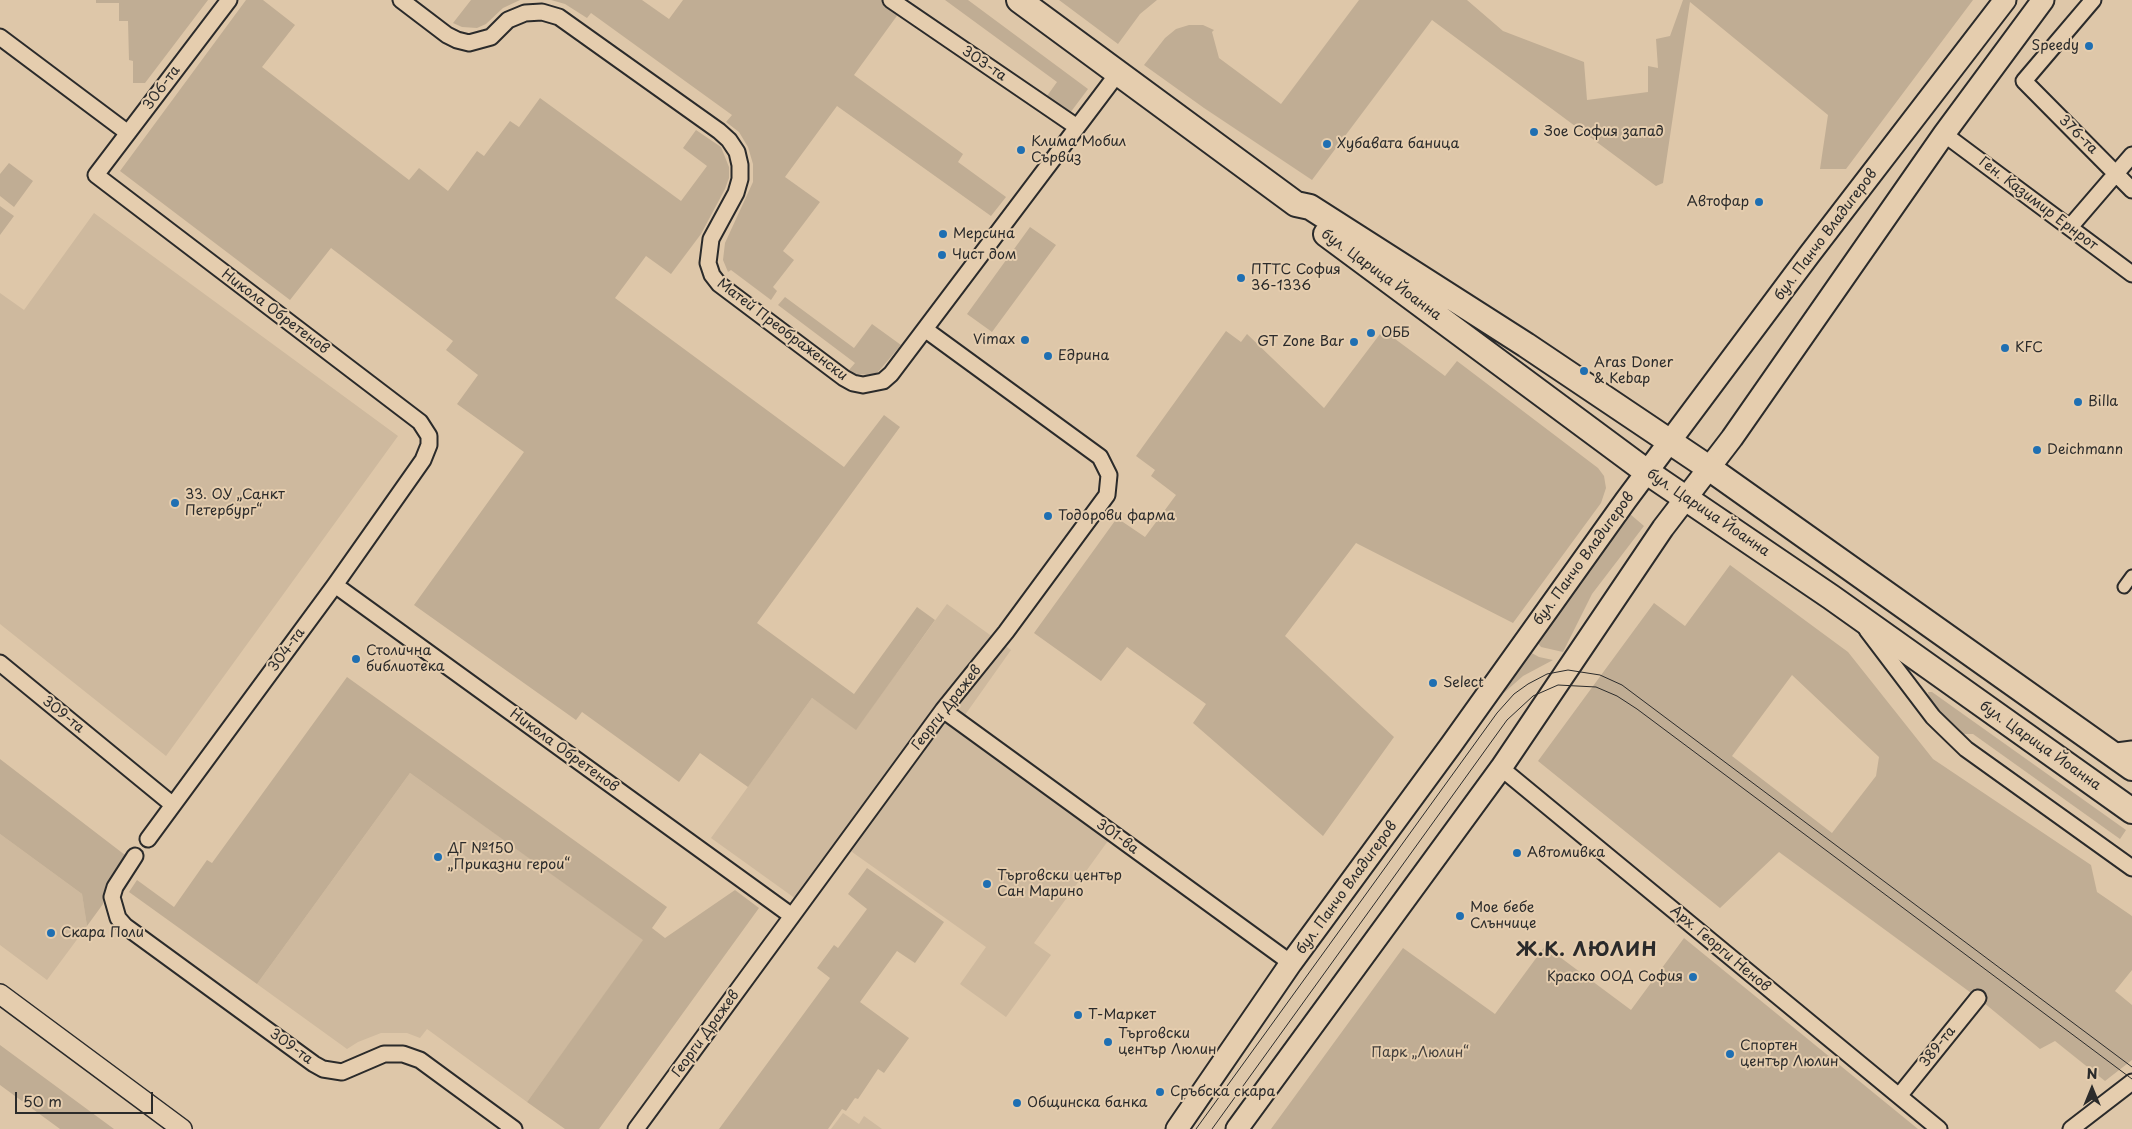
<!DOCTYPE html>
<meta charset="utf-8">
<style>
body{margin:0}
#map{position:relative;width:2132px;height:1129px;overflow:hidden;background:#dec7a9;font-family:"Playpen Sans",sans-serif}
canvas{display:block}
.north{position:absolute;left:2067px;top:1064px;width:50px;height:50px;-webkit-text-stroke:4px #e5cdae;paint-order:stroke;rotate:0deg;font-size:14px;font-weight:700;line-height:20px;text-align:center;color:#2b2b2b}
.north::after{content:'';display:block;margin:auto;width:18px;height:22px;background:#2b2b2b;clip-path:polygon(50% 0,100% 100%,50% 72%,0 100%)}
.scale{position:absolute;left:15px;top:1092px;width:138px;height:22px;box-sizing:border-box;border:2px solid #2b2b2b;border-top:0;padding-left:6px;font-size:15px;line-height:18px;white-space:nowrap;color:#2b2b2b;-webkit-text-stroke:4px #e5cdae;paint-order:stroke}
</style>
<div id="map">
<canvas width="2132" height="1129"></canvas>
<div class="north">N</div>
<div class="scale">50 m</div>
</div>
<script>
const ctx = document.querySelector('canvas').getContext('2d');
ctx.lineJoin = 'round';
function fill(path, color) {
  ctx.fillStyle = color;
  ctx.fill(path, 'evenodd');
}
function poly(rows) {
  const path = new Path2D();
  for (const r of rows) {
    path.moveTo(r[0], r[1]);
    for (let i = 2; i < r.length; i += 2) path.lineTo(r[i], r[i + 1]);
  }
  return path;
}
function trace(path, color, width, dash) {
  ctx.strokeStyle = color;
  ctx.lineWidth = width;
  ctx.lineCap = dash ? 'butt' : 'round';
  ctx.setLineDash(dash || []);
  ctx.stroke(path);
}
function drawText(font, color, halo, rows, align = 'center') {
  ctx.font = font + ' "Playpen Sans",sans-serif';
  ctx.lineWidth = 4;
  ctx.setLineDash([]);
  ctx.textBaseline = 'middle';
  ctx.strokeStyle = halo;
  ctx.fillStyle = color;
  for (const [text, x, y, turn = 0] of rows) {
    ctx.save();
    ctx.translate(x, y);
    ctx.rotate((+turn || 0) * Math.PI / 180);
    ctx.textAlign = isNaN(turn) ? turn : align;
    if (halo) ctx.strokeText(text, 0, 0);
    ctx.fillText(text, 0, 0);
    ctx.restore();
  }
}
fill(poly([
 [94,213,398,436,166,756,0,624,0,293,24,310],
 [947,604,1011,650,960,722,1113,834,1034,943,1051,955,1006,1017,960,984,986,947,838,842,796,899,711,838,812,698,856,729],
 [410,773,644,940,527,1102,427,1029,420,1038,407,1033,381,1033,358,1042,347,1049,257,984],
 [0,834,82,894,87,926,47,980,0,945],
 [843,1113,859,1124,864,1116,882,1129,831,1129]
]), '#ceb99e');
fill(poly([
 [96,0,208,0,145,83,133,83,133,61,129,60,128,21,119,21,119,3,96,3],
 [246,0,263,0,295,25,262,67,409,180,419,168,448,191,477,151,484,156,510,121,519,127,540,98,681,201,707,166,683,148,696,130,721,147,729,167,729,178,725,189,701,234,671,274,646,256,615,298,844,467,884,415,900,427,757,623,854,694,917,607,935,620,856,730,812,698,748,787,700,753,679,782,582,712,576,720,414,605,524,452,457,404,478,375,446,350,453,341,331,248,290,300,120,171],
 [471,0,520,0,503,8,486,24,477,28,462,27,453,23],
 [551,0,642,0,669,19,683,0,882,0,899,13,854,75,963,154,958,162,1006,197,991,216,837,106,785,177,820,202,783,251,794,260,773,287,777,291,771,300,731,270,728,272,723,260,725,243,753,182,753,164,748,147,739,132,726,122,732,115,591,13,587,18,565,4],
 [945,0,968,0,1088,89,1070,113,1047,96,1057,82],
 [1059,0,1157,0,1140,14,1118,44],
 [1359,0,1467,0,1503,31,1584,62,1587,100,1648,92,1648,66,1658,68,1656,39,1670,36,1683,0,1973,0,1846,169,1820,169,1828,115,1690,2,1663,183,1656,186,1432,20,1312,180,1204,108,1144,65,1165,38,1176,29,1189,25,1203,25,1214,30,1212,32,1219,58,1281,104],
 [9,163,33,181,14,207,0,196,0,174],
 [0,206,14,216,0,235],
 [1030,227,1056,245,992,332,967,314],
 [785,297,854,348,872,324,901,345,878,372,871,375,856,374,849,370,855,363,778,305],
 [1383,330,1445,376,1457,361,1598,468,1604,476,1606,488,1601,503,1513,623,1356,543,1285,636,1394,737,1323,836,1193,723,1206,704,1127,647,1101,681,1034,633,1117,518,1145,537,1176,495,1151,476,1155,470,1136,456,1226,331,1241,342,1247,334,1324,408],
 [1630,514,1644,526,1592,594,1563,652,1541,647,1537,642],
 [1730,565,1848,652,1933,759,2091,865,2097,892,2132,916,2132,970,2115,991,2132,1005,2132,1060,2105,1081,2055,1041,2040,1049,1978,998,1779,852,1720,908,1538,761,1654,603,1685,626],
 [1792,675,1879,757,1876,776,1832,833,1732,756],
 [1528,651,1539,657,1553,660,1523,676,1497,699,1495,697],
 [347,677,667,907,652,928,665,938,735,890,759,908,599,1129,565,1129,527,1102,643,940,410,773,257,984,129,892,137,880,174,907,207,860,212,863],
 [1928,692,1932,692,2126,830,2120,839,1973,734,1958,734,1929,699],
 [0,759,125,855,106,883,103,904,87,926,82,894,0,834],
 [867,868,944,922,915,963,897,951,860,1002,909,1038,884,1073,878,1069,858,1099,855,1098,846,1111,842,1109,828,1129,719,1129,830,978,817,968,834,945,838,948,867,909,848,894],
 [1684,938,1918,1129,1271,1129,1403,948,1495,1014,1545,946,1631,1010],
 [0,1045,114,1129,60,1129,0,1085]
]), '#c0ad94');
const pedestrian = poly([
 [2124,587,2132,576]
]);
const minor = poly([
 [401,0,447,35,457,40,469,43,491,37,508,20,525,13,542,12,559,17,719,131,729,140,737,152,740,165,740,179,736,193,711,239,708,263,712,275,719,284,844,378,853,383,863,385,883,381,891,374,1118,73],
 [891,0,1077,127],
 [2093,0,2024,81,2132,190],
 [0,37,128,133],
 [1944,134,2132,274],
 [2070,227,2132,155],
 [335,585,792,916],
 [1867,630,1933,717,1966,749,2132,868],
 [0,663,173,805],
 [943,710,1291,963],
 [2109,752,2132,749],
 [1501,768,1939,1129],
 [148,839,335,585,423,460,429,445,429,436,420,422,96,175,229,0],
 [135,856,115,887,112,897,118,918,125,926,314,1064,323,1069,342,1072,384,1054,403,1054,420,1060,514,1129],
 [1899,1096,1978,998],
 [636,1129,943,710,1006,632,1107,495,1109,475,1100,457,926,330],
 [2071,1129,2132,1082]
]);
const tertiary = poly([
 [0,994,182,1129]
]);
const secondary = poly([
 [1177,1129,1291,963,1451,745,1626,500,1809,255,2005,0],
 [1237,1129,1501,768,1663,528,1732,438,1944,134,2043,0]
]);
const primary = poly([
 [1019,0,1296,204,1310,207,1526,345,1709,468,2132,768],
 [1326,234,1647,472,1831,597,2132,811]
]);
trace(pedestrian, '#2b2b2b', 15);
trace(minor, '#2b2b2b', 19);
trace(tertiary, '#2b2b2b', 22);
trace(secondary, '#2b2b2b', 25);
trace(primary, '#2b2b2b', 28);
trace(pedestrian, '#e5cdae', 11);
trace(minor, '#e5cdae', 15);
trace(tertiary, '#e5cdae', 19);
trace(secondary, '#e5cdae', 21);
trace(primary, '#e5cdae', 24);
trace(poly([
 [1196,1129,1497,713,1514,694,1528,684,1547,674,1568,670,1600,675,1622,685,2132,1067],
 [1212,1129,1507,720,1533,696,1558,685,1596,687,1617,696,1637,709,2132,1079]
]), '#2b2b2b', 1);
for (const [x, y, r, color] of [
 [2089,46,5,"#1f6fb2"],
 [1534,132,5,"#1f6fb2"],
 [1327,144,5,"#1f6fb2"],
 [1021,150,5,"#1f6fb2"],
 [1759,202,5,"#1f6fb2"],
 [943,234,5,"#1f6fb2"],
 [942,255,5,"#1f6fb2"],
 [1241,278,5,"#1f6fb2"],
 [1371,333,5,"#1f6fb2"],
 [1025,340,5,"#1f6fb2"],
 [1354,342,5,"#1f6fb2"],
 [2005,348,5,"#1f6fb2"],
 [1048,356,5,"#1f6fb2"],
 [1584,371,5,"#1f6fb2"],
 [2078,402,5,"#1f6fb2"],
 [2037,450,5,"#1f6fb2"],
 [175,503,5,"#1f6fb2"],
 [1048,516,5,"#1f6fb2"],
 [356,659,5,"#1f6fb2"],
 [1433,683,5,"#1f6fb2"],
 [1517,853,5,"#1f6fb2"],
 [438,857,5,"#1f6fb2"],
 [987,884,5,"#1f6fb2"],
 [1460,916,5,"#1f6fb2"],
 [51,933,5,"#1f6fb2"],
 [1693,977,5,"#1f6fb2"],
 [1078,1015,5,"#1f6fb2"],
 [1108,1042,5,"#1f6fb2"],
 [1730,1054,5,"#1f6fb2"],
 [1160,1092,5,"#1f6fb2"],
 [1017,1103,5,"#1f6fb2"]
]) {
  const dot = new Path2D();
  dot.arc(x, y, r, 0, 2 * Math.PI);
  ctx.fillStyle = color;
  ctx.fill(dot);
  trace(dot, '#e5cdae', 2);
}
drawText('14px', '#2b2b2b', '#e5cdae', [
 ["Speedy",2079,46,"right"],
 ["Зое София запад",1544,132],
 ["Клима Мобил",1031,142],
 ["Сървиз",1031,158],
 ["Хубавата баница",1337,144],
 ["Автофар",1749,202,"right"],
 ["Мерсина",953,234],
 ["Чист дом",952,255],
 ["ПТТС София",1251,270],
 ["36-1336",1251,286],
 ["ОББ",1381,333],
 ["Vimax",1015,340,"right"],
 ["GT Zone Bar",1344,342,"right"],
 ["KFC",2015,348],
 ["Едрина",1058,356],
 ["Aras Doner",1594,363],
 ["& Kebap",1594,379],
 ["Billa",2088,402],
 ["Deichmann",2047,450],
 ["33. ОУ „Санкт",185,495],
 ["Петербург“",185,511],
 ["Тодорови фарма",1058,516],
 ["Столична",366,651],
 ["библиотека",366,667],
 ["Select",1443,683],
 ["ДГ №150",448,849],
 ["„Приказни герои“",448,865],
 ["Автомивка",1527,853],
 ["Търговски център",997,876],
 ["Сан Марино",997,892],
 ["Мое бебе",1470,908],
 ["Слънчице",1470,924],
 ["Скара Поли",61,933],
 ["Краско ООД София",1683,977,"right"],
 ["Т-Маркет",1088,1015],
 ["Търговски",1118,1034],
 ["център Люлин",1118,1050],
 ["Спортен",1740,1046],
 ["център Люлин",1740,1062],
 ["Сръбска скара",1170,1092],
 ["Общинска банка",1027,1103]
], 'left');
drawText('14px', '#2b2b2b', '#e5cdae', [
 ["303-та",984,64,34],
 ["306-та",162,88,-53],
 ["376-та",2078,135,45],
 ["Ген. Казимир Ернрот",2038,204,37],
 ["бул. Панчо Владигеров",1826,235,-53],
 ["бул. Царица Йоанна",1381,275,36],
 ["Никола Обретенов",275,312,37],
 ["Матей Преображенски",782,330,37],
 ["бул. Царица Йоанна",1708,513,34],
 ["бул. Панчо Владигеров",1584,559,-54],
 ["304-та",287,650,-53],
 ["Георги Дражев",947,708,-52],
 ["309-та",63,715,39],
 ["бул. Царица Йоанна",2040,746,35],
 ["Никола Обретенов",564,751,36],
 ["301-ва",1117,837,36],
 ["бул. Панчо Владигеров",1347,888,-54],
 ["Арх. Георги Ненов",1720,949,40],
 ["Георги Дражев",706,1034,-54],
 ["309-та",291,1047,36],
 ["389-та",1938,1047,-51]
]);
drawText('14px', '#413e3b', '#e5cdae', [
 ["Парк „Люлин“",1420,1053]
]);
ctx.letterSpacing = '1px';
drawText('bold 19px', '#2b2b2b', '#e5cdae', [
 ["Ж.К. ЛЮЛИН",1587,951]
]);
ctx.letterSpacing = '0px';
</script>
